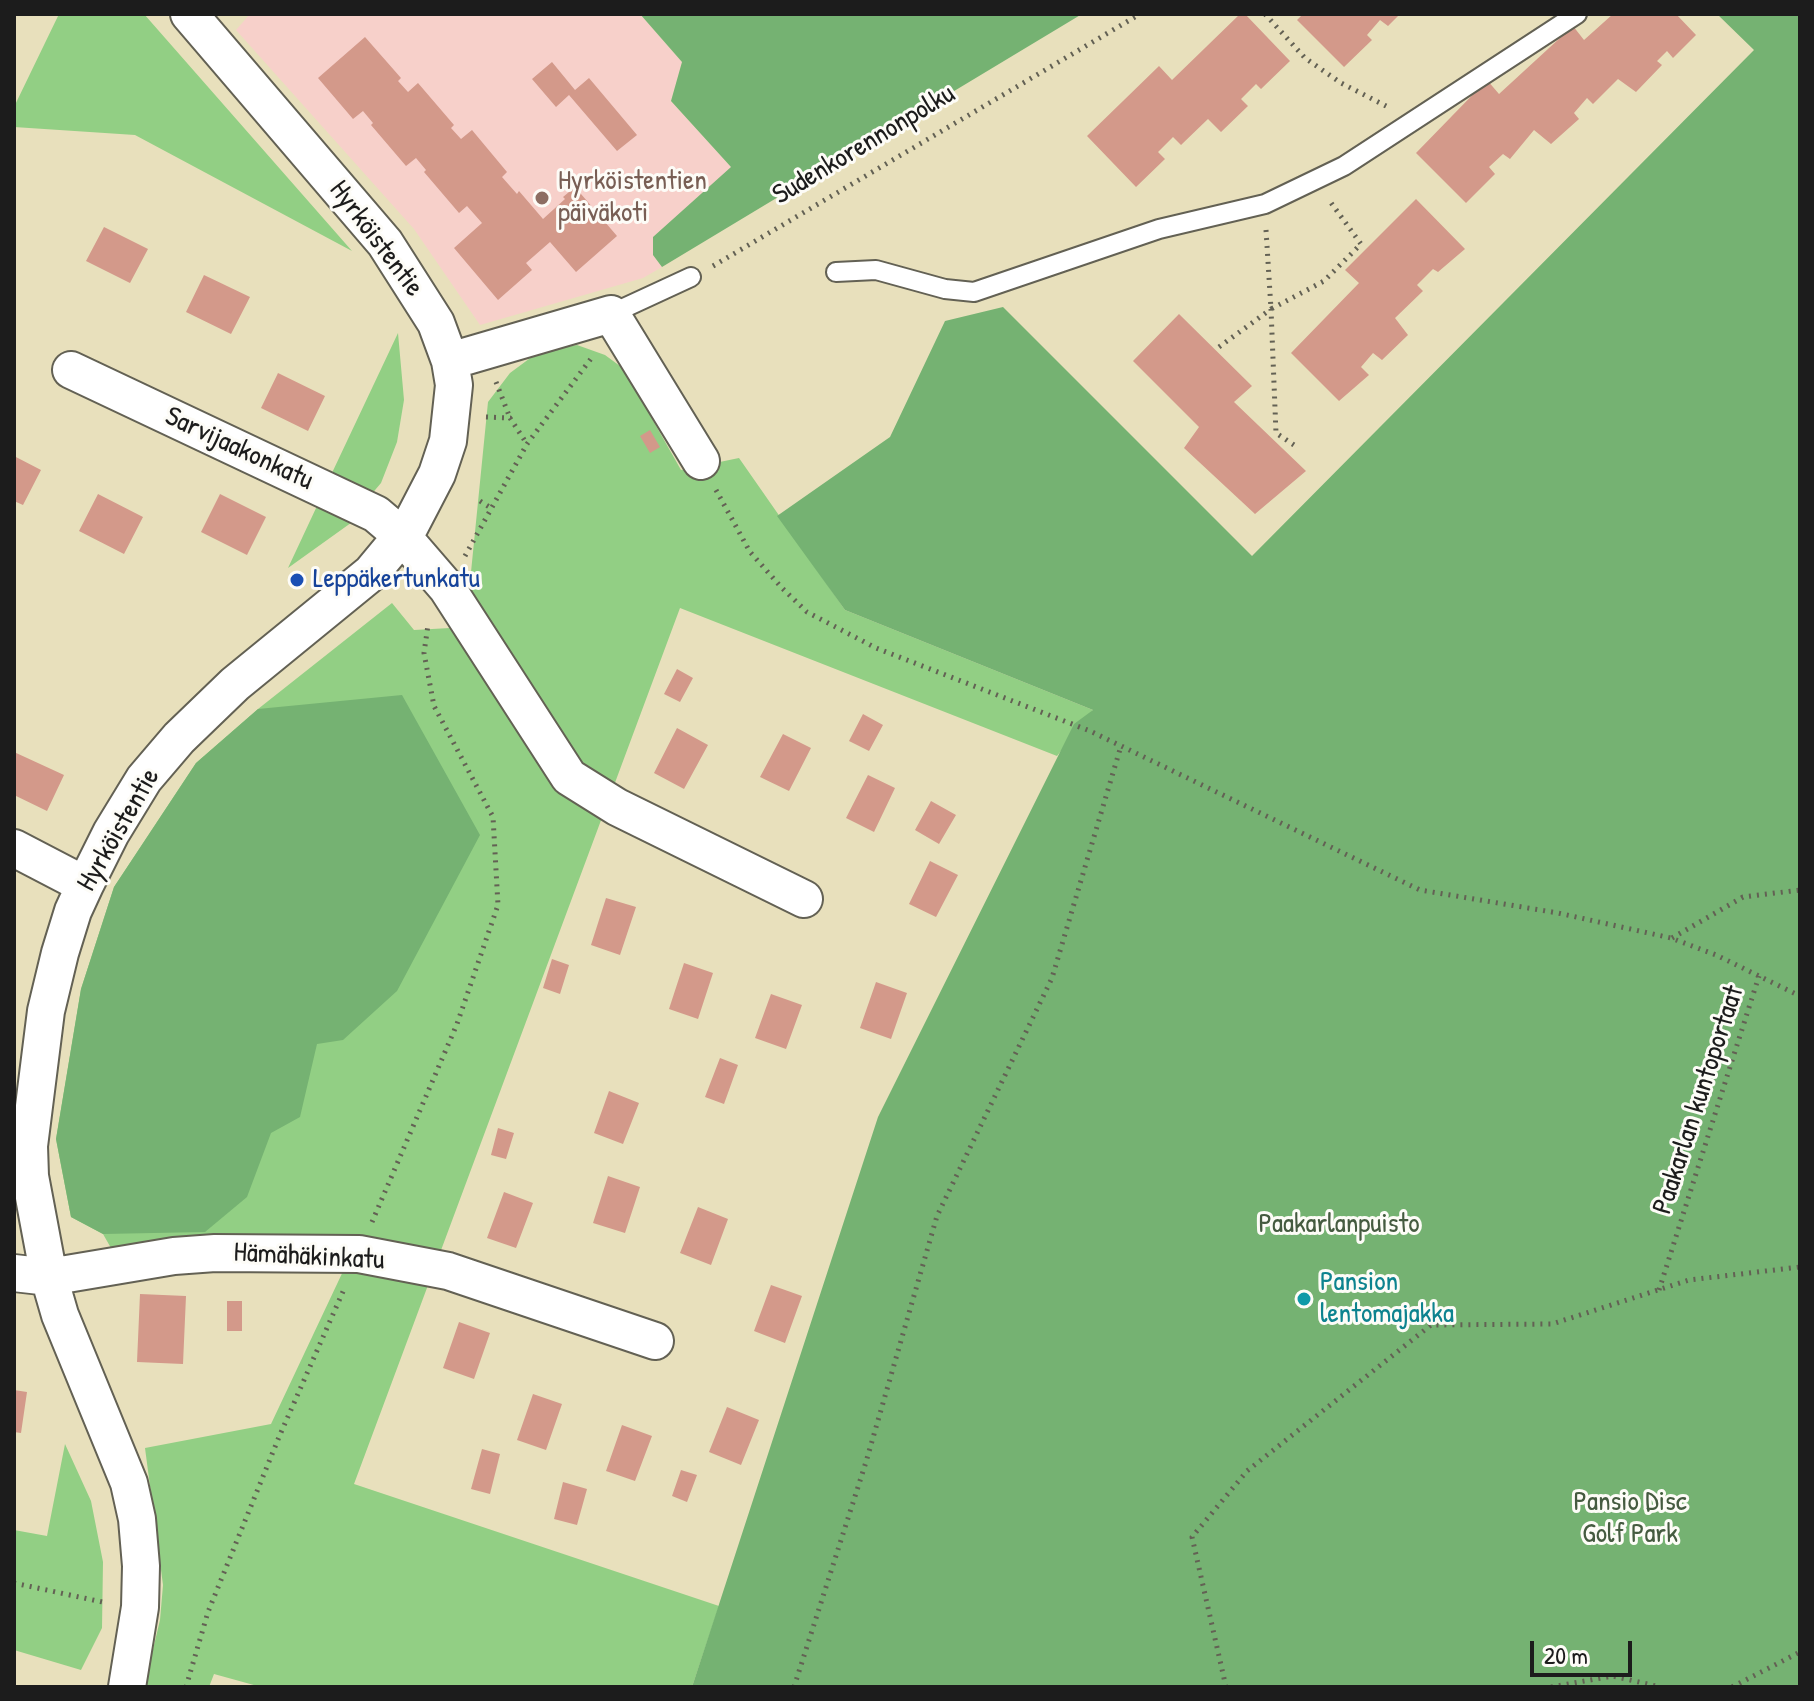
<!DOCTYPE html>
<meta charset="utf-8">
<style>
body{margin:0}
#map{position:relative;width:1814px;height:1701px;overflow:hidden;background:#e8e0bc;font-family:"Patrick Hand",sans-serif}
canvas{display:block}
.frame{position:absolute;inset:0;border:16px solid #1c1c1c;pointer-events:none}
.scale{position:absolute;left:1530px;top:1641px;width:102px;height:36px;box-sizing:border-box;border:4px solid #1c1c1c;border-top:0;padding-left:10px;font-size:24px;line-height:28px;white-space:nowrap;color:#1c1c1c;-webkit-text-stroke:6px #fdfcf7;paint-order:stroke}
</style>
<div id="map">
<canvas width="1814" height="1701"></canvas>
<div class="frame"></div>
<div class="scale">20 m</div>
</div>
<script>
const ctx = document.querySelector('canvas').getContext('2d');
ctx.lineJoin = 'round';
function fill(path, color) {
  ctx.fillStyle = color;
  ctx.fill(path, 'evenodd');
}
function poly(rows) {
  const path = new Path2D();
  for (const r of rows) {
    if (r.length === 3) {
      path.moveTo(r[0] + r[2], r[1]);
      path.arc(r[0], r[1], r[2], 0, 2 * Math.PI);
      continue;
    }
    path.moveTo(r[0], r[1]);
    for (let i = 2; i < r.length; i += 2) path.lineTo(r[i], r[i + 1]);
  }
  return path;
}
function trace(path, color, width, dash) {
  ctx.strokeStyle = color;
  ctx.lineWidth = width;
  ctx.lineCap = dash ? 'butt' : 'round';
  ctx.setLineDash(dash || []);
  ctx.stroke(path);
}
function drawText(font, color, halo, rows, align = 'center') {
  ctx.font = font + ' "Patrick Hand",sans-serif';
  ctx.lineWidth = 6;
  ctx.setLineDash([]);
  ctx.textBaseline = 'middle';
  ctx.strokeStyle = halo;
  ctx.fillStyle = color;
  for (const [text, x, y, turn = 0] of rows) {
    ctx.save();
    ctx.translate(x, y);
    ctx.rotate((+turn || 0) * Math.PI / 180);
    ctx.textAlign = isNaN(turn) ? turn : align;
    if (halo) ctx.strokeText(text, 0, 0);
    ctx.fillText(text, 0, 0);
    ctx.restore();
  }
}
fill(poly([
 [250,14,640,14,682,62,671,101,732,168,653,237,653,255,662,267,643,278,480,325,414,229,236,30]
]), '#f7d0ca');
fill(poly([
 [59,14,144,14,352,251,135,135,14,127,14,107],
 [398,333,404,400,397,442,381,483,370,496,331,475],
 [577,345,605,355,624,369,681,470,739,458,845,610,1093,710,1057,756,680,608,354,1484,719,1606,692,1687,261,1687,214,1674,209,1687,144,1687,160,1620,163,1585,145,1448,271,1424,346,1265,127,1276,103,1234,71,1217,56,1139,81,989,114,887,196,763,258,709,392,603,414,630,450,628,470,582,488,402,510,373,537,353],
 [317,506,355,520,288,568],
 [65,1444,91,1501,103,1562,102,1628,81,1670,14,1650,14,1530,47,1536]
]), '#92cf84');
fill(poly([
 [640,14,1082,14,662,267,653,255,653,237,731,167,671,101,682,62],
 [1717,14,1800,14,1800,1687,692,1687,878,1117,1074,724,1093,710,845,610,777,516,890,437,945,321,1003,307,1252,556,1754,50],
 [402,695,480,835,397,991,343,1040,317,1044,300,1117,271,1133,247,1197,205,1232,103,1234,71,1217,56,1139,81,989,114,887,196,763,258,709]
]), '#75b272');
fill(poly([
 [1240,14,1245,14,1290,61,1261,89,1256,84,1241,99,1248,106,1221,132,1208,119,1181,145,1173,137,1158,152,1165,159,1136,187,1087,136,1159,66,1172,80],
 [1303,14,1400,14,1388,26,1380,20,1367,35,1372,40,1344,67,1297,20],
 [1613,14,1676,14,1696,35,1673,58,1667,51,1657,61,1662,65,1636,92,1618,79,1593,104,1587,98,1574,113,1579,119,1551,144,1534,130,1510,159,1503,154,1489,167,1495,174,1466,203,1416,153,1487,80,1499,94,1573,26,1584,40],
 [365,37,401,78,398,81,408,92,418,83,454,125,451,128,461,139,472,130,507,172,502,177,517,194,519,191,543,219,565,199,563,197,575,187,617,236,576,272,550,242,526,263,532,270,498,300,454,248,482,223,467,206,459,213,424,172,426,170,416,158,406,166,371,125,373,123,363,111,353,119,318,78],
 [552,62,575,90,589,78,637,135,617,151,569,95,556,107,532,79],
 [1416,199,1465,249,1438,272,1433,269,1417,285,1423,291,1395,318,1408,335,1382,360,1373,353,1361,367,1369,375,1339,401,1291,353,1359,283,1345,270],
 [104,227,148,249,130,283,86,261],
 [204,275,250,297,231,334,186,312],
 [1179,314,1252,386,1234,402,1306,471,1255,514,1184,448,1199,427,1133,361],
 [278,373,325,396,308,431,261,408],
 [650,430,660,447,650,453,640,436],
 [14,456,41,470,23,505,14,501],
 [98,494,143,517,124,554,79,531],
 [220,494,266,517,247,555,201,532],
 [677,669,693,678,680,702,664,694],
 [863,714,883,725,869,751,849,741],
 [677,728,708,745,684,789,654,773],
 [783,734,811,748,789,791,760,777],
 [14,752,64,775,47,811,14,795],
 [868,775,895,788,874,832,846,818],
 [931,801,956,815,939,844,915,830],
 [930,861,958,875,936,917,909,904],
 [606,898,636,907,620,955,591,945],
 [552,959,569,965,560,994,543,988],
 [684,963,713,973,698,1019,669,1009],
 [876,982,907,993,891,1039,860,1028],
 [771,994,802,1005,786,1049,755,1038],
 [720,1058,738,1065,724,1104,705,1097],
 [609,1091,639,1103,623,1144,594,1133],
 [498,1128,514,1133,506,1159,491,1155],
 [608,1176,640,1187,625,1233,593,1223],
 [504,1192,533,1203,516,1248,487,1238],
 [698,1207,728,1219,711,1265,680,1253],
 [771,1285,802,1296,785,1343,754,1331],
 [1304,1299,9],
 [140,1294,186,1296,183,1364,137,1362],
 [227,1301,242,1301,242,1331,227,1331],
 [459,1322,490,1333,474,1379,443,1368],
 [14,1390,27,1392,21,1433,14,1432],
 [533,1394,562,1404,546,1450,517,1440],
 [727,1407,759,1420,741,1465,709,1452],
 [622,1425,652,1436,635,1481,606,1471],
 [482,1449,500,1454,490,1494,471,1489],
 [681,1470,697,1475,687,1502,672,1496],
 [563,1482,587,1489,577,1525,554,1519]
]), '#d3998a');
const service = poly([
 [836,272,876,270,945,289,974,292,1159,229,1265,204,1344,166,1577,14],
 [611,314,691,277]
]);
const minor = poly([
 [450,361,611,314,701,461],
 [71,370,376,514,403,537,447,588,569,777,617,807,804,899],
 [14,848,85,885],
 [14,1273,49,1277,174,1256,215,1253,359,1254,448,1271,655,1341],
 [127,1687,140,1607,141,1566,137,1519,129,1483,60,1315,49,1277,30,1176,29,1146,46,1011,60,953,73,911,85,885,111,833,144,779,179,738,235,684,371,573,410,526,437,474,448,441,454,385,450,361,436,323,385,243,189,14]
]);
trace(service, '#636154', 22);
trace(minor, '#636154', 40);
trace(poly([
 [1265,14,1305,58,1341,83,1388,107],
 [1266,230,1271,309,1324,281,1361,244,1329,200],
 [713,266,1140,14],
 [1219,347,1271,309,1276,433,1294,445],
 [496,382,510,418],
 [486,417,510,418,527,444],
 [716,490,750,552,782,588,807,612,876,648,1090,731,1420,890,1558,913,1671,938,1716,955,1800,996],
 [480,501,491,508],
 [465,556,527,444,593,356],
 [1672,938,1743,897,1800,890],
 [372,1222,457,1024,498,905,493,817,434,706,424,653,428,625],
 [1659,1290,1759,976],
 [14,1583,107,1603],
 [186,1687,208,1612,279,1437,345,1287],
 [794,1687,866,1462,937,1216,1052,978,1121,746],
 [1226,1687,1192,1537,1247,1471,1431,1325,1552,1324,1689,1280,1800,1267],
 [1551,1687,1613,1676,1660,1687],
 [1732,1687,1800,1652]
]), '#636154', 5, [2, 6]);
trace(service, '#fff', 18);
trace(minor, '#fff', 36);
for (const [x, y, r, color] of [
 [542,198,8,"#8d6e63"],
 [297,580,8,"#1a4fb4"],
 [1304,1299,8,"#0f9aa8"]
]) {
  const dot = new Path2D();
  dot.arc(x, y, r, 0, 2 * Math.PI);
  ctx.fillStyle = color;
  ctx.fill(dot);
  trace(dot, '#fdfcf7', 3);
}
drawText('28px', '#1c1c1c', '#fdfcf7', [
 ["Sudenkorennonpolku",864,145,-31],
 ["Hyrköistentie",376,239,53],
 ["Sarvijaakonkatu",239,449,25],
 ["Hyrköistentie",119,830,-60],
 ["Paakarlan kuntoportaat",1699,1100,-72],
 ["Hämähäkinkatu",309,1257,3]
]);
drawText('28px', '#785e54', '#fdfcf7', [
 ["Hyrköistentien",558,182],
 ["päiväkoti",558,214]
], 'left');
drawText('28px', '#164399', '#fdfcf7', [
 ["Leppäkertunkatu",313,580]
], 'left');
drawText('28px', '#455b40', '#fdfcf7', [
 ["Paakarlanpuisto",1339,1225],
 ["Pansio Disc",1630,1503],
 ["Golf Park",1630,1535]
]);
drawText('28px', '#0d838f', '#fdfcf7', [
 ["Pansion",1320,1283],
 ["lentomajakka",1320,1315]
], 'left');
</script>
